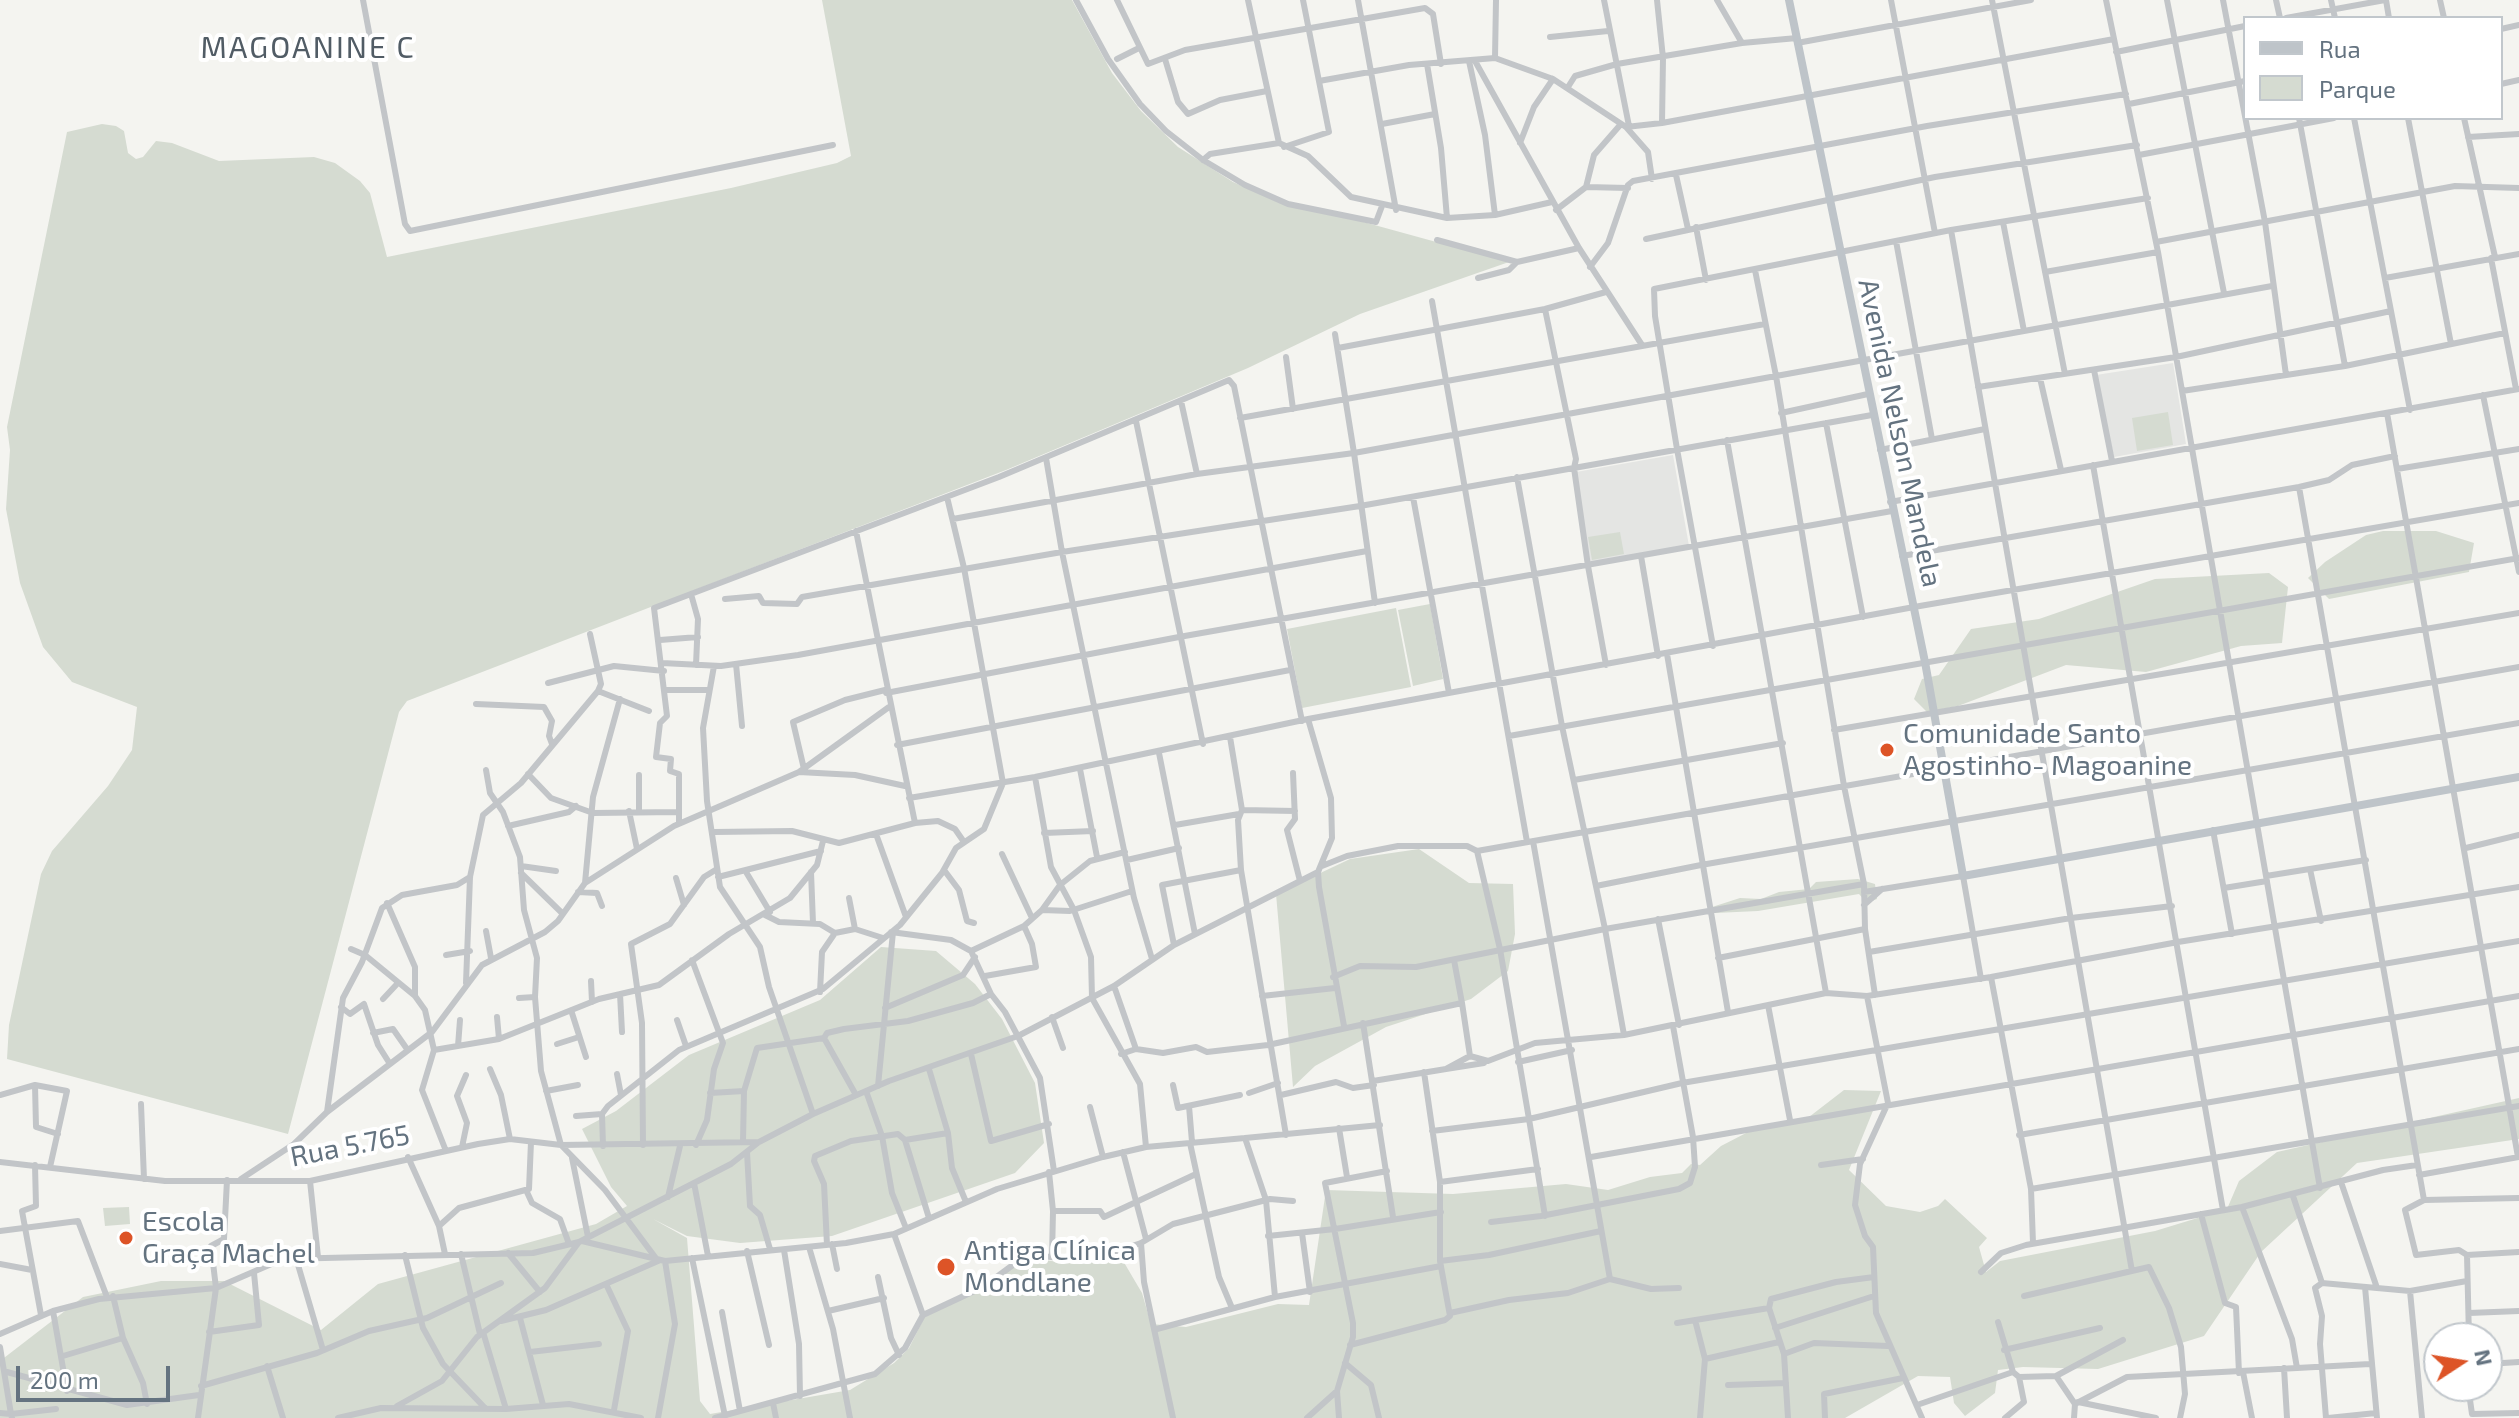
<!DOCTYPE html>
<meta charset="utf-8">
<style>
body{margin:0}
#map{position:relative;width:2519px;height:1418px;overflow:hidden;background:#f4f4f0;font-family:"Exo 2",sans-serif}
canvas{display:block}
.legend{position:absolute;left:2243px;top:16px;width:260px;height:104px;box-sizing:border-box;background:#fff;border:2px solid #c1c7cc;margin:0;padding:10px 14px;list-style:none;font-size:24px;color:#647380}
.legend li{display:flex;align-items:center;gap:16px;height:40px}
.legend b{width:40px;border:2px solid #c1c7cc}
.north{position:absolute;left:2423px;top:1322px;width:80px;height:80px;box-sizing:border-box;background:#fff;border:2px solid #c1c7cc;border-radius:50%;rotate:78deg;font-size:22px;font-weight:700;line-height:32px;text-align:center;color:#647380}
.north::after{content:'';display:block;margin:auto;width:28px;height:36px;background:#dd5427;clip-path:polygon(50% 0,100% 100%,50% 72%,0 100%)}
.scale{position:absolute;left:16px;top:1366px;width:154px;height:36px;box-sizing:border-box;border:4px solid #647380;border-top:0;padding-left:10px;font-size:24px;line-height:28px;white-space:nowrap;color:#647380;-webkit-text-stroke:6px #fff;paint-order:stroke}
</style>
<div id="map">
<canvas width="2519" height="1418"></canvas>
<ul class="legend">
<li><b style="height:10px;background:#bec4c9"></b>Rua</li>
<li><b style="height:22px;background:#d5dbd1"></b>Parque</li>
</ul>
<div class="north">N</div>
<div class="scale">200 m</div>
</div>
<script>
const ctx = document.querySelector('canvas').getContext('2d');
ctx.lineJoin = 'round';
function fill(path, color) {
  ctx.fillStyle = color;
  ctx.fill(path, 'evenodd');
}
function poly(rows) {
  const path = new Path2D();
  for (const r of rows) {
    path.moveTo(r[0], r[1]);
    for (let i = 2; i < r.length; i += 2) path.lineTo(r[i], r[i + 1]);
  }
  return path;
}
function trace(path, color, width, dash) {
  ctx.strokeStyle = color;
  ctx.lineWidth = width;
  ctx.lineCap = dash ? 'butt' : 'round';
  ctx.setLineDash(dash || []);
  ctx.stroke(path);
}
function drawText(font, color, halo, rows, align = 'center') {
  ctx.font = font + ' "Exo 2",sans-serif';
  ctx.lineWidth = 8;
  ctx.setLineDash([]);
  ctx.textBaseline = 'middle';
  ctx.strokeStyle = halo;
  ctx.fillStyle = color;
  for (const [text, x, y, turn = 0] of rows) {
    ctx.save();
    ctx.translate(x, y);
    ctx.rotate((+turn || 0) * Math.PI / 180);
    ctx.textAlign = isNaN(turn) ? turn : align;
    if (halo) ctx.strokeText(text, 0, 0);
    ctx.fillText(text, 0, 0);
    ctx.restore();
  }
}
fill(poly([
 [2173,363,2186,444,2114,457,2096,375],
 [1673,455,1689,546,1589,562,1576,472]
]), '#e4e5e3');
fill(poly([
 [822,0,1072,0,1112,73,1141,111,1178,147,1233,182,1289,206,1349,218,1509,262,1360,314,1248,368,1006,470,407,701,399,712,288,1134,7,1059,9,1025,41,874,52,851,108,786,132,750,137,707,72,682,43,647,20,583,6,509,10,450,7,427,67,132,102,124,116,126,124,131,128,153,136,159,143,157,156,141,172,143,219,161,314,157,335,163,360,181,370,193,387,257,731,188,837,163,851,156],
 [2168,412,2173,445,2137,451,2132,418],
 [2383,531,2436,531,2474,543,2469,572,2329,599,2308,578,2325,562,2366,535],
 [1620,532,1624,554,1592,560,1588,537],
 [2269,573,2288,587,2282,643,2241,646,2146,672,2066,665,1958,706,1927,712,1914,699,1922,679,1939,675,1971,629,2039,619,2155,579],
 [1430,604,1443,679,1413,686,1398,610],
 [1396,608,1411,687,1302,708,1287,629],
 [1419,849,1469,883,1513,884,1515,934,1508,971,1471,999,1386,1027,1315,1066,1293,1087,1276,894,1350,859],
 [1858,879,1875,884,1877,899,1867,903,1859,894,1758,911,1715,913,1709,908,1740,898,1761,899,1779,892,1809,889,1816,882],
 [881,947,936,951,975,984,1002,1019,1035,1083,1044,1143,1015,1173,832,1236,740,1243,687,1236,653,1219,687,1238,700,1401,710,1414,850,1390,894,1363,909,1348,925,1316,1021,1262,1043,1260,1076,1264,1122,1259,1142,1293,1151,1324,1186,1327,1278,1304,1309,1305,1326,1190,1453,1194,1566,1184,1608,1190,1650,1177,1682,1173,1691,1164,1700,1165,1721,1146,1748,1132,1809,1117,1844,1090,1881,1091,1849,1170,1886,1206,1920,1212,1938,1206,1945,1199,1987,1238,1979,1247,1986,1272,2000,1261,2155,1231,2227,1209,2239,1181,2277,1152,2519,1098,2519,1139,2357,1163,2261,1252,2204,1336,2098,1369,2023,1367,1998,1370,1995,1393,1965,1416,1954,1403,1950,1377,1918,1376,1845,1418,0,1418,0,1361,83,1297,161,1281,224,1281,321,1330,378,1284,596,1224,627,1206,611,1187,582,1129,616,1111,689,1055,820,1000],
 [129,1207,130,1224,105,1226,103,1208]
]), '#d5dbd1');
trace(poly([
 [363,0,405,224,410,231,833,145],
 [1076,0,1108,59,1140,104,1166,131,1203,160,1245,185,1288,204,1376,222,1382,206],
 [1117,0,1148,64,1185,50,1425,8,1433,14,1441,64],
 [1248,0,1279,143,1308,156,1351,197,1447,218,1495,215,1552,202],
 [1358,0,1396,210],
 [1604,0,1629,126],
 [1657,0,1663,58,1662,123],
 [1717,0,1742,43,1797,38],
 [1891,0,1935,233],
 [1992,0,2065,374],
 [2106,0,2158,252,2320,1188],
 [2167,0,2224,293],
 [2223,0,2265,222,2286,375],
 [2276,0,2280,18],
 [2331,0,2335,18],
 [2386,0,2389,18],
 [2440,0,2444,18],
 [2286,18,2385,0],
 [2501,29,2519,25],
 [1550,37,1608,31],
 [1797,43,2031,0],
 [2116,52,2245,26],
 [1495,58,1496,0],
 [1117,59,1139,48],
 [1165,59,1178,102,1188,114,1220,100,1267,91],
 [1469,61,1485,135,1495,215],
 [1475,61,1579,248,1642,345],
 [1427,64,1441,148,1447,218],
 [1319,81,1409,65,1495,58,1553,79,1626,127,1648,152,1652,179],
 [2501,84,2519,80],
 [1568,87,1575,76,1617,64,1742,43],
 [2129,104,2245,81],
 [2299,118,2345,366],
 [2354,118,2410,410],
 [2408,118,2451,344],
 [2464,118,2495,257],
 [1382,124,1435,114],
 [1626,127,1662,123,2114,39],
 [2468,137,2519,134],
 [1520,143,1534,107,1553,79],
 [1284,147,1329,132,1303,0],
 [2139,155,2334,118],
 [1203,160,1210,154,1279,143],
 [1676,175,1688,229],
 [1586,187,1594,155,1621,124],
 [1556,210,1586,187,1628,188],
 [2003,222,2024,331],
 [1696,227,1706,280],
 [1951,230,2132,1271],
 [1646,239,1935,177,2137,145],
 [1437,240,1517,262],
 [1896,241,1932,439],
 [2156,242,2455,186,2519,188],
 [2491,258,2516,389],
 [1590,267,1608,243,1628,185,1633,181,1927,126,2126,94],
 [2045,272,2158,252],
 [1478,278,1509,270,1517,262,1579,248],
 [2385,278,2519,254],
 [1432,301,1527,842],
 [1545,309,1576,459,1574,468,1588,566,1606,665],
 [1338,348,1545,309,1606,292],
 [1286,357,1293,409],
 [2094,370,2112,461],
 [2040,378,2061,470],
 [1978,387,2176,357,2391,311],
 [2182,391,2345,366,2505,333],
 [2483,395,2519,572],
 [1181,401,1197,474],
 [1781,413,1868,394],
 [2387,413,2518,1157],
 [1240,418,1765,324],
 [1136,421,1203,744],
 [1826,423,1863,617],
 [1727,440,1826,993],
 [1880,450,1985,429],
 [1046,458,1062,552,1360,506,1872,415],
 [2093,465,2223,1210],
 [2397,469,2519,449],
 [1517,477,1562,726,1605,929,1624,1035],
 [2299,487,2424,1200],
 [1413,497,1449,693],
 [1890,502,2519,389],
 [953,519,1197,474,1354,453,1335,334],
 [856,531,915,823],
 [1641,556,1658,656],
 [1902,556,2299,487,2329,480,2352,465,2395,456],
 [691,594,698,619,696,665],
 [725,599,759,596,763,603,797,604,802,597,1062,552,1134,898,1152,959],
 [1375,603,1354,453,1776,376,1755,270],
 [660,640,698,637],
 [1713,646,1677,449,1655,316,1654,289,1951,230,2148,198],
 [1667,654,1728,1012],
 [662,663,721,666,798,655,1367,551],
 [736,664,742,726],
 [714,666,703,728,707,801,720,887,760,947,769,987,813,1114],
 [2519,667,1477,851,1500,949,1529,1119,1682,1083,2519,941],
 [548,683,614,666,664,671],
 [665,690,709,690],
 [598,691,649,711],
 [886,693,1179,637,1892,511],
 [476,704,544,707,552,721,549,736,552,744],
 [1308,719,1331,798,1332,838,1318,872,1319,887,1344,1026],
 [1834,730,2519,613],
 [1509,736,2519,558],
 [1230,737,1242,810,1238,820,1241,870,1286,1135],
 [897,745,1290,670],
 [1159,753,1195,934],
 [804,769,793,722,845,700,885,690],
 [1080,769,1097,857],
 [486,770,490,793,503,812,520,857,524,910,537,958,535,997,541,1071,561,1145,759,1142],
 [799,772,855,775,905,786],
 [1293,773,1295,819,1287,830,1300,881],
 [528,774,551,798,593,813,678,812],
 [1035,777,1051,867,1074,910,1091,957,1092,998,1140,1084,1146,1147],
 [1574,780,1783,743],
 [909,798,1035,777,1308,719,1914,607,2519,503],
 [1242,810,1295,811],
 [629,811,637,849],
 [639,811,639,775],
 [679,823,679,774,670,771,671,759,656,757,660,723,667,716,654,608,999,477,1229,380,1234,386,1302,721],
 [1175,825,1239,814],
 [508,826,569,812,576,806],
 [2213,830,2232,934],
 [714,832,792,831,839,843,915,823,938,821,955,829,964,842],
 [1044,833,1093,831],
 [876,834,906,917],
 [1533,841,1610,1279],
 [2466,848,2519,835],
 [1002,854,1032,918],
 [1127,860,1179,848],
 [521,866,556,871],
 [1322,866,1347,856,1398,846,1467,846,1477,851],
 [2310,869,2321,921],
 [944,870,959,890,967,921,974,923],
 [746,872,770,912],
 [811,872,813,923],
 [521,873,563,914],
 [2266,876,2366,860],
 [718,877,821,851],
 [676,878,684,905],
 [585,883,593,797,620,699],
 [1596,886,1701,865,2519,723],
 [2224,888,2267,881],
 [578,892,597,893,602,906],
 [1864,892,1963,876,1981,979],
 [849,898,855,929],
 [387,903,415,967,415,996],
 [1864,905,1882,889],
 [1042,910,1070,911,1132,891],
 [765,915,779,922,820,924,835,933],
 [1658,919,1679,1025],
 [486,931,491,958],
 [891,932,951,940,971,951,991,994,1005,1012,1040,1078,1054,1171],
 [1174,945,1162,885,1241,870],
 [351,949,365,955,415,996,425,1010,434,1050,422,1090,446,1151],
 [971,951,1024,926,1042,910,1060,885,1090,861,1125,852],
 [1869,952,2071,918,2172,906],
 [446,955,470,951],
 [1718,958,1865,929],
 [692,960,723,1043,714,1069,707,1120,696,1145],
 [1454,960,1462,1003],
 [985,976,1036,967,1032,944,1024,926],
 [1333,977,1360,966,1416,967,1605,929,1864,884],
 [1991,977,2031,1189,2033,1243],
 [591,981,592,1002],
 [466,983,470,877,483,815,521,783,598,691,601,684,590,634],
 [1114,986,1136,1049],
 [820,992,822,952,835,933,855,929,883,938],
 [620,994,622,1032],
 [1875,995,1865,929,1864,884,1844,786,1776,376,2272,286],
 [1262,996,1335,988],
 [1867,996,1888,1103,1860,1164,1855,1205,1865,1236,1873,1247,1876,1313,1922,1418],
 [519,998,535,997],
 [383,999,397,984],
 [1768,1005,1790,1120],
 [341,1007,350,1014,364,1004,378,1045,390,1064],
 [885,1008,963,975,975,957],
 [571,1010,586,1057],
 [497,1017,499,1039],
 [1052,1017,1063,1048],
 [677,1020,686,1046],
 [1363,1023,1393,1217],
 [373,1033,393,1029,407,1049],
 [824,1038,856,1095],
 [557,1044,579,1037],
 [458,1046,460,1020],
 [434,1050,499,1039,599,999,659,985,729,934,790,898,817,865,823,841],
 [971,1054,991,1141,1049,1124],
 [1121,1054,1136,1049,1163,1053,1196,1047,1207,1052,1268,1045,1462,1003,1470,1056],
 [1518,1062,1572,1050],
 [490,1069,501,1095,510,1139],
 [929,1069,948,1133,952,1168,966,1202],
 [1446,1069,1484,1063],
 [617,1074,621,1095],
 [1373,1081,1446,1069,1470,1056,1488,1061,1535,1043,1624,1035,1826,993,1867,996,1991,977,2178,942,2519,887],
 [35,1085,36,1127,58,1134],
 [1173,1085,1178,1108,1240,1095],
 [878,1086,893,932],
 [546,1091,578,1085],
 [866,1091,882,1136,892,1193,906,1228],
 [710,1093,744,1091],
 [1249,1093,1278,1083],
 [0,1095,35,1085,67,1091,50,1167],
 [1281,1095,1336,1082,1353,1088,1374,1085],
 [141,1104,144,1179],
 [1189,1106,1192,1142],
 [1090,1107,1103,1157],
 [327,1112,343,998,362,962,382,908,402,895,457,885,470,877],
 [576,1116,602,1114],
 [1380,1125,1245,1138,1266,1200,1275,1297,1441,1266],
 [1339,1128,1347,1177],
 [1432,1131,1529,1119,1545,1216],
 [2019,1135,2519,1049],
 [905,1140,929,1218],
 [743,1142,744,1091,757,1048,824,1038,827,1033,844,1029,908,1021,973,1003,991,994],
 [1190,1143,1219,1277,1232,1308],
 [643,1145,642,1023,631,944,670,924,704,877,717,869],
 [603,1146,602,1114,608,1106,679,1050,823,989,900,925,942,873,956,848,984,829,1003,783,964,568,947,497],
 [462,1147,467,1123,457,1096,466,1075],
 [747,1152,750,1206,760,1215,770,1249],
 [1123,1152,1146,1239],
 [408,1157,439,1226,445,1254],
 [1591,1157,2519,996],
 [572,1158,588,1237],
 [0,1162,165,1181,310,1181,478,1144,510,1139,561,1145,605,1190,658,1261],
 [35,1165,36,1206,22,1211,41,1315],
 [1821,1165,1863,1159],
 [1049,1172,1053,1211,1052,1257],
 [2419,1175,2519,1157],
 [241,1179,294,1144,327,1112,432,1032,482,965,545,932,558,921,585,883,674,826,799,772,889,707],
 [310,1181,318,1257],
 [1440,1182,1538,1169],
 [2341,1182,2377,1288],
 [694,1183,708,1256],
 [2031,1189,2519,1106],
 [526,1190,532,1203,560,1219,569,1244],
 [2293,1196,2322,1283,2410,1291,2467,1281],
 [668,1197,680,1146],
 [2519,1198,2424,1200,2405,1210,2416,1255,2459,1250,2467,1255,2519,1252],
 [1053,1211,1100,1211,1104,1217,1196,1174],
 [2201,1214,2225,1303,2236,1307,2239,1373],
 [1491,1222,1541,1216,1679,1189,1690,1183,1695,1167,1693,1137,1673,1026],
 [439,1226,459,1208,529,1189,531,1142],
 [0,1231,78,1221,107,1297],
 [1302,1233,1310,1292],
 [894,1234,923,1315],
 [1268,1236,1335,1229,1441,1212],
 [582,1241,665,1261,846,1243,894,1234,997,1189,1103,1157,1146,1147,1245,1138],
 [1141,1243,1144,1282,1173,1418],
 [832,1244,837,1269],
 [827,1245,824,1184,814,1161,815,1156,851,1141,898,1134,905,1140,948,1133],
 [809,1247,833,1329,850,1418],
 [784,1250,799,1344,800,1396],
 [747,1251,769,1345],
 [508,1253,540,1292],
 [461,1254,480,1334],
 [405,1255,423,1328,443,1364,485,1408],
 [2467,1255,2469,1338],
 [296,1258,323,1350],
 [692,1258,725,1416],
 [1440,1261,1489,1255,1601,1231],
 [0,1264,32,1270],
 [1981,1272,2001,1253,2026,1245,2242,1207,2383,1170,2417,1165],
 [878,1277,891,1338,899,1355],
 [2322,1283,2315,1288,2322,1316,2320,1344,2326,1418],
 [606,1284,628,1331,614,1410],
 [2365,1287,2377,1418],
 [2410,1291,2422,1418],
 [113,1296,123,1338,143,1383,147,1404],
 [2024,1296,2149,1267,2169,1308,2181,1347,2185,1394,2180,1418],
 [53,1311,67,1391],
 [828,1311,884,1298],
 [722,1312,740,1411],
 [1450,1313,1509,1300,1568,1293,1610,1279,1651,1289,1679,1288],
 [2469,1313,2519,1311],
 [520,1318,543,1405],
 [1695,1320,1705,1359,1700,1418],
 [501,1321,546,1310,658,1261],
 [1998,1322,2013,1372,2019,1377,2056,1376,2075,1404,2074,1418],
 [1677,1323,1769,1308],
 [1775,1328,1874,1296],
 [1157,1329,1275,1297],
 [209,1332,259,1325,254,1273],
 [483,1332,506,1409],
 [0,1334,53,1311,99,1299,216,1288,283,1259,533,1253,579,1242,731,1164,759,1142,813,1114,889,1081,1018,1036,1114,986,1174,945,1318,872],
 [1350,1345,1445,1320,1450,1316,1440,1261,1440,1182,1424,1072],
 [0,1347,11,1414,56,1409],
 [2004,1350,2100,1328],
 [530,1352,599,1344],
 [1784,1354,1814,1343,1888,1346],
 [63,1356,123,1338],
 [1705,1359,1779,1342],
 [1345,1363,1371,1385,1379,1418],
 [2487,1364,2519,1362],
 [267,1366,283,1418],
 [2284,1368,2287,1418],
 [2297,1368,2370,1364],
 [7,1372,127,1405,199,1395],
 [2243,1372,2252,1418],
 [2056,1376,2123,1340],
 [1728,1385,1786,1383],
 [201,1386,317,1353,369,1331,427,1318,501,1283],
 [2468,1386,2472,1414,2519,1413],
 [2078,1402,2156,1418],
 [773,1403,776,1418],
 [2075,1404,2127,1377,2297,1368,2292,1339,2242,1207],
 [1917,1405,2013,1372],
 [397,1406,442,1381,477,1337,545,1288,579,1242],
 [0,1413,11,1414,12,1418],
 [198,1418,216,1288,211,1246,224,1239,227,1180],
 [338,1418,381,1408,506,1409,569,1404,641,1418],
 [658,1418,675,1324,665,1261],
 [715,1418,875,1374,905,1348,923,1315,983,1287,1021,1259,1042,1256,1087,1261,1141,1243,1173,1224,1270,1199,1293,1201],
 [1307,1418,1337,1391],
 [1339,1418,1337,1391,1353,1337,1353,1323,1325,1183,1387,1171],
 [1788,1418,1784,1354,1769,1308,1771,1299,1836,1282,1874,1277],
 [1825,1418,1824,1394,1903,1378],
 [2005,1418,2024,1402,2019,1377],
 [2328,1418,2376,1413]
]), '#c2c5c8', 6);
trace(poly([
 [1789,0,1925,662,1963,876,2519,777]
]), '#bec4c9', 8);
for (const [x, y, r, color] of [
 [1887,750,8,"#dd5427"],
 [126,1238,8,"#dd5427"],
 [946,1267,10,"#dd5427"]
]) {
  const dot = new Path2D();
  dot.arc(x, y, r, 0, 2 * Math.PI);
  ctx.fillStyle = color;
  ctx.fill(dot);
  trace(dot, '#fff', 3);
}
drawText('28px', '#647380', '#fff', [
 ["Avenida Nelson Mandela",1900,433,78],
 ["Rua 5.765",350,1146,-11]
]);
drawText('28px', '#647380', '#fff', [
 ["Comunidade Santo",1903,734],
 ["Agostinho- Magoanine",1903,766],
 ["Escola",142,1222],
 ["Graça Machel",142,1254],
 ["Antiga Clínica",964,1251],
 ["Mondlane",964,1283]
], 'left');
ctx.letterSpacing = '2px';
drawText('30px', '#515c65', '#fff', [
 ["MAGOANINE C",308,48]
]);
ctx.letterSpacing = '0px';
</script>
